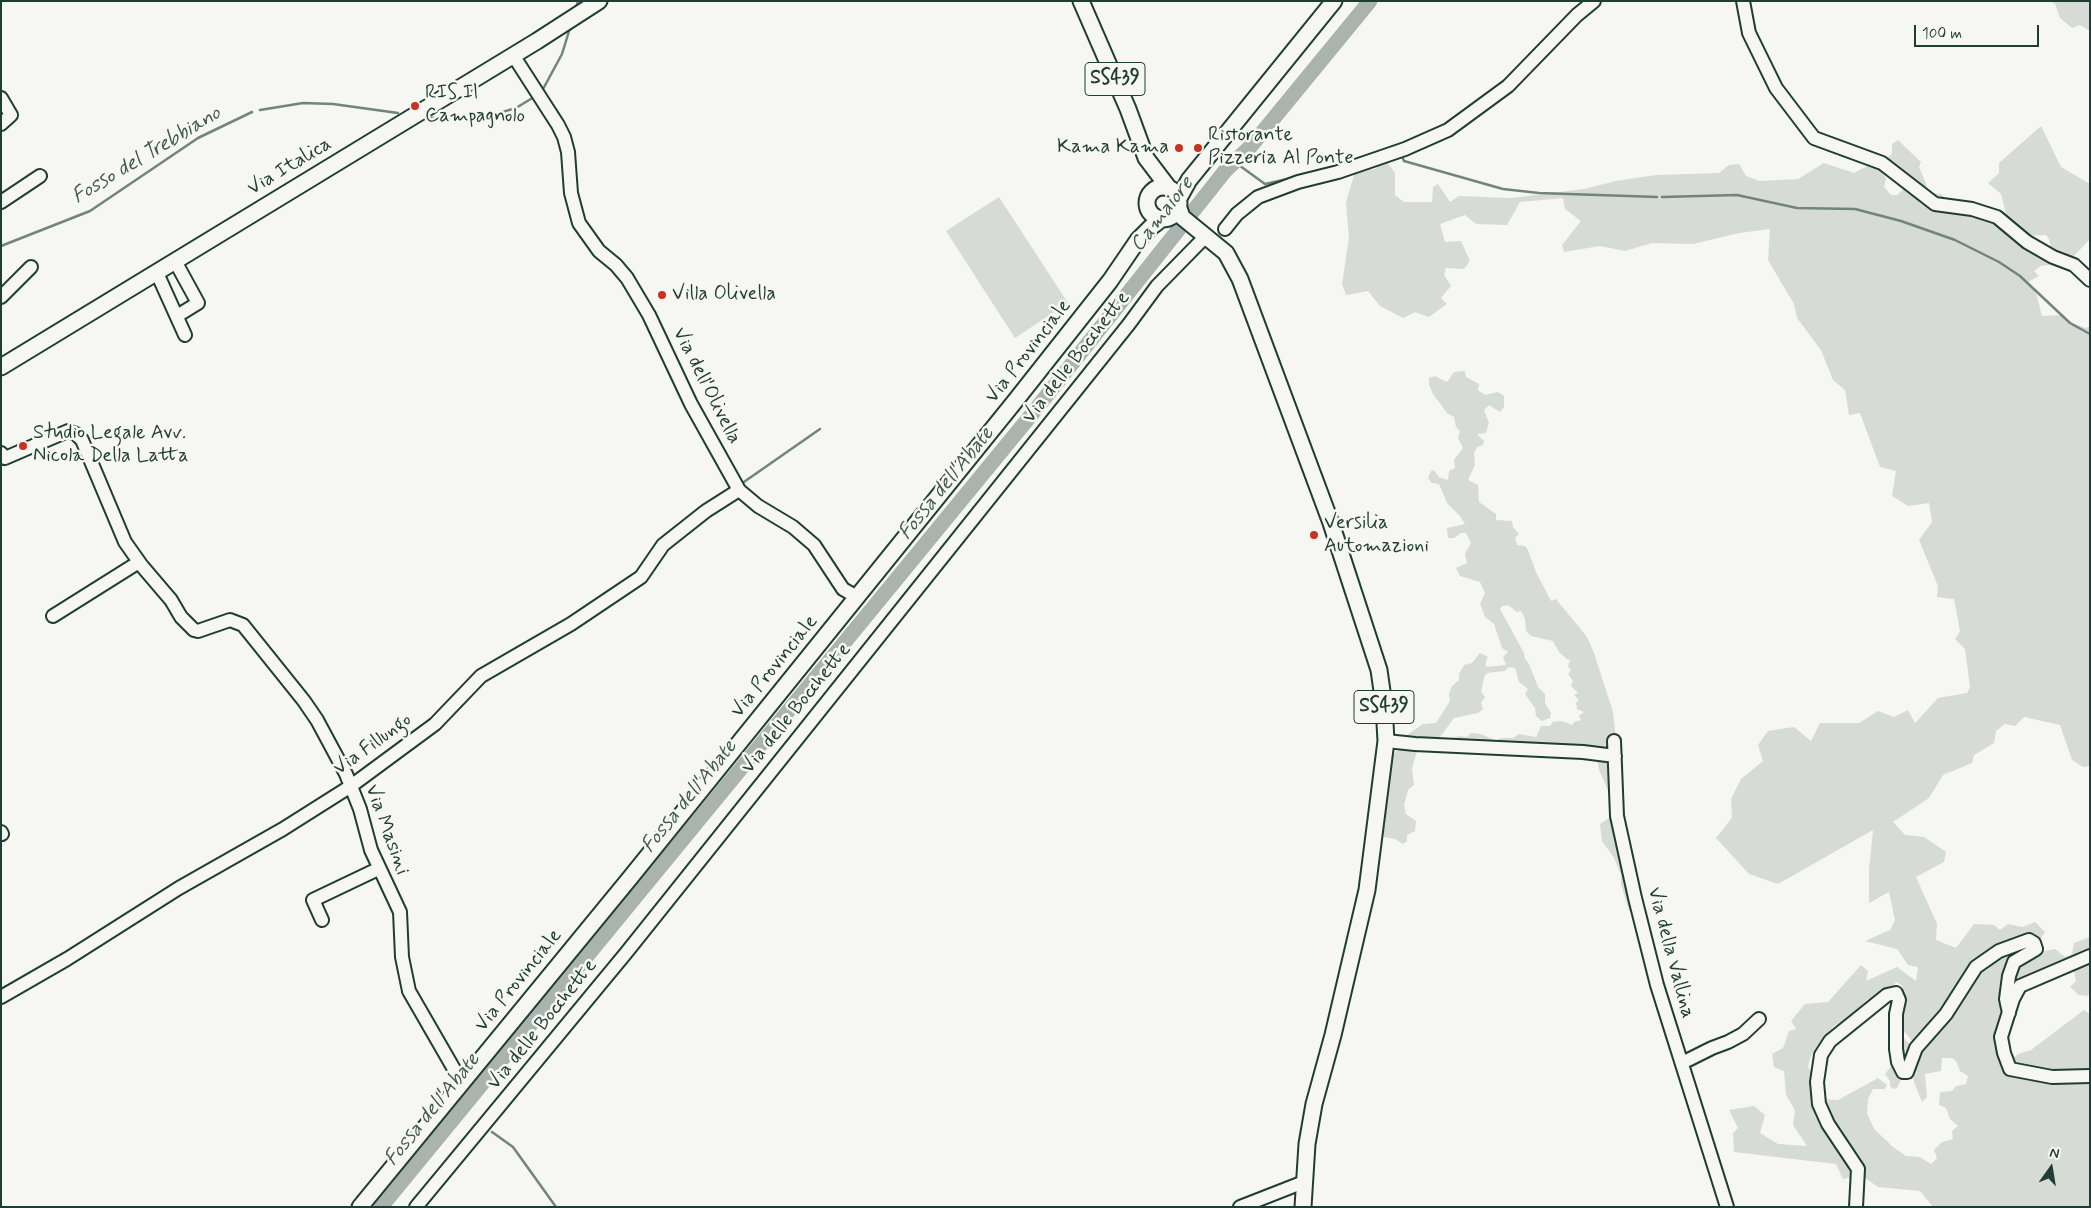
<!DOCTYPE html>
<style>
body{margin:0}
#map{position:relative;width:2091px;height:1208px;overflow:hidden;background:#f6f6f2;font-family:Mynerve,sans-serif}
canvas{display:block}
.frame{position:absolute;inset:0;border:2px solid #1f3d34;pointer-events:none}
.north{position:absolute;left:2026px;top:1143px;width:50px;height:50px;-webkit-text-stroke:4px #f6f6f2;paint-order:stroke;rotate:13deg;font-size:14px;font-weight:700;line-height:20px;text-align:center;color:#1f3d34}
.north::after{content:'';display:block;margin:auto;width:18px;height:22px;background:#1f3d34;clip-path:polygon(50% 0,100% 100%,50% 72%,0 100%)}
.scale{position:absolute;left:1914px;top:25px;width:125px;height:22px;box-sizing:border-box;border:2px solid #1f3d34;border-top:0;padding-left:6px;font-size:15px;line-height:18px;white-space:nowrap;color:#1f3d34;-webkit-text-stroke:4px #f6f6f2;paint-order:stroke}
</style>
<div id="map">
<canvas width="2091" height="1208"></canvas>
<div class="frame"></div>
<div class="north">N</div>
<div class="scale">100 m</div>
</div>
<script>
const ctx = document.querySelector('canvas').getContext('2d');
ctx.lineJoin = 'round';
function fill(path, color) {
  ctx.fillStyle = color;
  ctx.fill(path, 'evenodd');
}
function poly(rows) {
  const path = new Path2D();
  for (const r of rows) {
    if (r.length === 3) {
      path.moveTo(r[0] + r[2], r[1]);
      path.arc(r[0], r[1], r[2], 0, 2 * Math.PI);
      continue;
    }
    path.moveTo(r[0], r[1]);
    for (let i = 2; i < r.length; i += 2) path.lineTo(r[i], r[i + 1]);
  }
  return path;
}
function trace(path, color, width, dash) {
  ctx.strokeStyle = color;
  ctx.lineWidth = width;
  ctx.lineCap = dash ? 'butt' : 'round';
  ctx.setLineDash(dash || []);
  ctx.stroke(path);
}
function drawText(font, color, halo, rows, align = 'center') {
  ctx.font = font + ' Mynerve,sans-serif';
  ctx.lineWidth = 5;
  ctx.setLineDash([]);
  ctx.textBaseline = 'middle';
  ctx.strokeStyle = halo;
  ctx.fillStyle = color;
  for (const [text, x, y, turn = 0] of rows) {
    ctx.save();
    ctx.translate(x, y);
    ctx.rotate((+turn || 0) * Math.PI / 180);
    ctx.textAlign = isNaN(turn) ? turn : align;
    if (halo) ctx.strokeText(text, 0, 0);
    ctx.fillText(text, 0, 0);
    ctx.restore();
  }
}
fill(poly([
 [2050,1,2090,1,2090,31,2080,25,2072,28,2060,18,2055,4],
 [2041,126,2061,167,2090,184,2090,239,2070,260,2051,250,2049,239,2046,235,2027,236,2018,230,2006,214,2001,194,1988,183,1999,173,1999,163],
 [1898,140,1921,162,1919,167,1927,186,1925,188,1913,189,1888,164,1888,157,1892,154,1892,144],
 [1380,162,1387,162,1395,173,1395,195,1404,202,1432,202,1433,187,1438,184,1450,202,1459,196,1511,198,1584,189,1616,181,1656,175,1719,173,1729,165,1739,164,1746,176,1760,181,1798,179,1824,163,1854,173,1867,166,1879,169,1886,178,1884,187,1891,195,1897,195,1905,188,1923,200,1930,193,1941,194,1958,212,2000,222,2032,254,2053,259,2054,264,2041,266,2034,271,2039,276,2026,283,2035,289,2042,316,2063,315,2066,321,2086,328,2090,326,2090,766,2083,767,2072,760,2060,725,2024,717,2015,726,2005,724,1996,731,1994,743,1974,755,1972,763,1943,775,1929,798,1893,822,1905,835,1924,837,1946,852,1944,862,1916,877,1937,924,1936,940,1956,948,1974,924,1994,925,2000,930,2008,924,2023,927,2035,922,2045,932,2038,943,2041,952,2055,949,2065,957,2072,954,2074,943,2090,937,2090,993,2087,996,2079,995,2070,987,2076,981,2074,972,2079,967,2075,960,2003,1004,2010,1060,2018,1054,2031,1050,2080,1013,2084,1010,2090,1014,2090,1207,1933,1207,1920,1191,1878,1187,1861,1175,1843,1179,1836,1164,1734,1152,1733,1133,1738,1128,1729,1110,1754,1106,1765,1115,1760,1133,1778,1144,1807,1146,1793,1125,1795,1110,1786,1095,1784,1071,1774,1067,1772,1054,1783,1048,1789,1031,1796,1029,1791,1021,1805,1004,1828,1002,1861,965,1868,971,1866,981,1897,967,1916,981,1918,967,1908,965,1897,949,1865,941,1890,930,1895,920,1889,892,1869,903,1869,869,1873,830,1778,884,1749,874,1716,838,1732,818,1731,799,1741,779,1763,761,1758,745,1768,731,1794,727,1811,741,1820,723,1859,723,1878,711,1894,717,1908,710,1915,723,1938,698,1967,693,1970,687,1965,649,1955,639,1960,631,1954,599,1937,597,1938,586,1919,540,1932,522,1929,503,1908,506,1892,496,1896,471,1880,467,1860,413,1849,415,1845,390,1833,380,1821,350,1797,318,1794,304,1768,260,1770,229,1739,233,1693,244,1652,243,1625,251,1600,246,1564,252,1562,245,1581,221,1565,209,1563,198,1520,202,1507,225,1476,224,1465,215,1440,224,1445,242,1461,241,1470,261,1464,269,1446,268,1444,275,1451,286,1441,298,1447,304,1429,317,1415,312,1403,318,1380,306,1368,291,1346,295,1342,284,1349,238,1346,202,1355,172,1376,169],
 [1896,982,1902,986,1901,1028,1914,1043,1911,1046,1902,1036,1898,1036,1896,1060,1885,1074,1890,1081,1890,1086,1893,1089,1897,1088,1901,1080,1899,1073,1912,1067,1914,1082,1922,1102,1927,1097,1925,1074,1941,1071,1942,1058,1952,1058,1956,1061,1960,1071,1968,1076,1966,1084,1956,1086,1952,1091,1940,1092,1939,1105,1946,1108,1950,1119,1958,1126,1952,1131,1953,1139,1942,1142,1934,1150,1937,1158,1931,1164,1920,1157,1906,1156,1893,1147,1874,1129,1867,1113,1868,1099,1873,1089,1885,1089,1887,1085,1878,1078,1838,1100,1814,1099,1812,1073,1808,1067,1810,1058,1818,1044,1834,1026,1839,1023,1843,1024,1868,999,1871,1003,1890,991],
 [999,197,1068,303,1015,338,946,231],
 [1465,371,1466,377,1479,384,1478,390,1485,395,1498,392,1504,396,1504,407,1500,412,1489,405,1484,410,1489,423,1486,433,1477,434,1484,441,1483,445,1477,447,1474,453,1475,465,1468,480,1478,485,1479,502,1496,514,1496,520,1512,521,1513,527,1519,534,1515,538,1517,545,1525,546,1528,550,1536,572,1551,601,1556,599,1587,637,1594,653,1613,712,1617,749,1618,817,1633,910,1629,911,1621,884,1621,875,1614,858,1602,841,1600,824,1609,818,1611,808,1610,795,1599,770,1597,759,1420,749,1416,754,1412,769,1414,785,1408,790,1404,805,1406,814,1416,821,1415,831,1407,835,1407,841,1403,844,1395,839,1383,837,1380,831,1386,824,1382,813,1384,789,1389,785,1386,781,1386,769,1390,768,1391,757,1396,751,1405,750,1404,737,1423,724,1436,723,1450,701,1449,694,1452,686,1459,680,1459,674,1464,665,1472,663,1480,653,1488,657,1485,664,1487,667,1506,665,1503,657,1508,652,1502,648,1494,624,1485,617,1480,604,1485,593,1480,582,1460,576,1456,568,1467,563,1465,554,1471,543,1466,533,1461,533,1454,538,1448,538,1447,528,1465,524,1460,516,1447,503,1439,484,1432,483,1428,478,1431,471,1434,470,1439,477,1448,480,1449,471,1455,468,1454,460,1463,448,1458,438,1460,431,1456,427,1454,417,1447,413,1433,394,1429,385,1429,378,1435,376,1447,382,1454,372],
 [1508,605,1517,612,1521,611,1525,619,1526,631,1531,636,1553,641,1559,652,1568,660,1570,659,1568,667,1571,670,1568,674,1573,681,1571,686,1578,693,1574,695,1579,701,1576,702,1577,709,1584,712,1579,716,1581,720,1574,722,1572,725,1562,721,1553,722,1550,726,1541,726,1536,737,1519,734,1513,738,1500,738,1497,741,1481,734,1471,733,1467,737,1460,736,1437,741,1454,718,1478,713,1483,709,1481,703,1485,697,1481,692,1484,677,1487,673,1505,671,1509,667,1515,668,1519,682,1528,689,1525,694,1535,708,1536,716,1542,721,1550,718,1551,713,1545,703,1545,694,1538,687,1529,664,1525,659,1524,653,1500,609,1502,606]
]), '#d6dbd6');
trace(poly([
 [576,8,578,1],
 [542,91,562,54,570,28],
 [260,110,303,103,333,104,398,113],
 [427,118,483,118,516,108,534,97],
 [1401,154,1404,161,1503,189,1539,193,1657,197],
 [1236,163,1265,184,1292,178],
 [1662,197,1737,195,1797,208,1855,209,1901,221,1955,240,1999,262,2020,276,2070,323,2090,334],
 [1,246,90,211,198,138,252,112],
 [741,484,820,429],
 [492,1132,513,1147,556,1207]
]), '#72847d', 2.5);
trace(poly([
 [381,1207,1032,414,1225,171,1251,146,1370,1]
]), '#aab3ae', 15);
const minor = poly([
 [1743,1,1749,33,1776,88,1814,138,1882,163,1935,204,1972,209,1997,217,2027,242,2053,257,2074,265,2090,280],
 [513,55,558,125,564,137,568,152,571,193,579,223,599,251,616,265,627,278,649,315,691,404,739,490,758,506,793,527,814,545,843,589,857,597],
 [1,98,11,115,1,124],
 [1,202,40,176],
 [1225,229,1237,214,1258,197,1298,182,1338,172,1405,149,1448,130,1508,86,1577,15,1594,1],
 [175,261,198,303,177,316],
 [157,273,185,335],
 [1,297,31,267],
 [1,453,5,458,68,431,76,434,82,440,125,542,142,566,171,600,181,617,194,630,198,631,230,620,243,625,304,701,317,720,346,774,360,809,371,850,400,912,402,957,409,991,462,1083],
 [53,616,139,562],
 [1386,741,1415,744,1583,752,1615,756],
 [1614,741,1617,816,1635,898,1657,985,1727,1207],
 [1,832,2,834],
 [322,920,313,900,378,869],
 [2090,956,2020,986,2013,999,2001,1037,2004,1053,2010,1069,2052,1077,2090,1076],
 [1,997,67,959,179,888,283,829,351,786,435,724,481,676,571,624,641,577,663,545,706,511,739,490],
 [1682,1063,1712,1048,1728,1042,1743,1034,1759,1019],
 [416,1207,626,953,1129,324,1157,286,1206,236],
 [1240,1207,1304,1182],
 [1856,1207,1858,1169,1828,1124,1819,1104,1817,1082,1821,1055,1830,1041,1887,995,1896,993,1899,1000,1896,1014,1896,1049,1898,1062,1903,1072,1907,1072,1916,1048,1946,1014,1976,967,1999,951,2029,940,2034,943,2036,949,2014,962,2009,976,2006,999,2009,1013]
]);
const major = poly([
 [1081,1,1128,109,1146,158,1168,187],
 [1163,203,16],
 [1178,200,1189,180,1334,1],
 [1178,205,1182,217,1226,253,1240,279,1331,523,1379,670,1384,705,1386,741,1367,890,1333,1035,1314,1104,1307,1144,1303,1207],
 [1,367,537,41,599,1],
 [360,1207,630,878,1016,400,1110,281,1138,240,1151,227,1163,218]
]);
trace(minor, '#1f3d34', 16);
trace(major, '#1f3d34', 19);
trace(minor, '#f6f6f2', 12);
trace(major, '#f6f6f2', 15);
for (const [x, y, r, color] of [
 [415,106,5,"#c8321e"],
 [1179,148,5,"#c8321e"],
 [1198,148,5,"#c8321e"],
 [662,295,5,"#c8321e"],
 [23,446,5,"#c8321e"],
 [1314,535,5,"#c8321e"]
]) {
  const dot = new Path2D();
  dot.arc(x, y, r, 0, 2 * Math.PI);
  ctx.fillStyle = color;
  ctx.fill(dot);
  trace(dot, '#f6f6f2', 2);
}
for (const [x, y, w] of [
 [1115,79,60],
 [1384,707,60]
]) {
  const box = new Path2D();
  box.roundRect(x - w / 2, y - 16.5, w, 33, 4);
  ctx.fillStyle = '#f6f6f2';
  ctx.fill(box);
  trace(box, '#1f3d34', 1);
}
drawText('bold 19px', '#1f3d34', null, [
 ["SS439",1115,79],
 ["SS439",1384,707]
]);
drawText('20px', '#1f3d34', '#f6f6f2', [
 ["RIS Il",425,94],
 ["Campagnolo",425,117],
 ["Ristorante",1208,136],
 ["Pizzeria Al Ponte",1208,159],
 ["Kama Kama",1169,148,"right"],
 ["Villa Olivella",672,295],
 ["Studio Legale Avv.",33,434],
 ["Nicola Della Latta",33,457],
 ["Versilia",1324,524],
 ["Automazioni",1324,547]
], 'left');
drawText('20px', '#1f3d34', '#f6f6f2', [
 ["Via Italica",290,167,-31],
 ["Via Provinciale",1029,352,-52],
 ["Via delle Bocchette",1077,358,-52],
 ["Via dell'Olivella",706,386,63],
 ["Via Provinciale",775,667,-51],
 ["Via delle Bocchette",797,709,-51],
 ["Via Fillungo",373,745,-36],
 ["Via Masini",386,830,70],
 ["Via della Vallina",1670,953,75],
 ["Via Provinciale",519,981,-51],
 ["Via delle Bocchette",543,1025,-51]
]);
drawText('italic 21px', '#425a52', '#f6f6f2', [
 ["Fosso del Trebbiano",147,156,-31],
 ["Camaiore",1163,215,-52],
 ["Fossa dell'Abate",947,484,-51],
 ["Fossa dell'Abate",690,797,-51],
 ["Fossa dell'Abate",433,1110,-51]
]);
</script>
